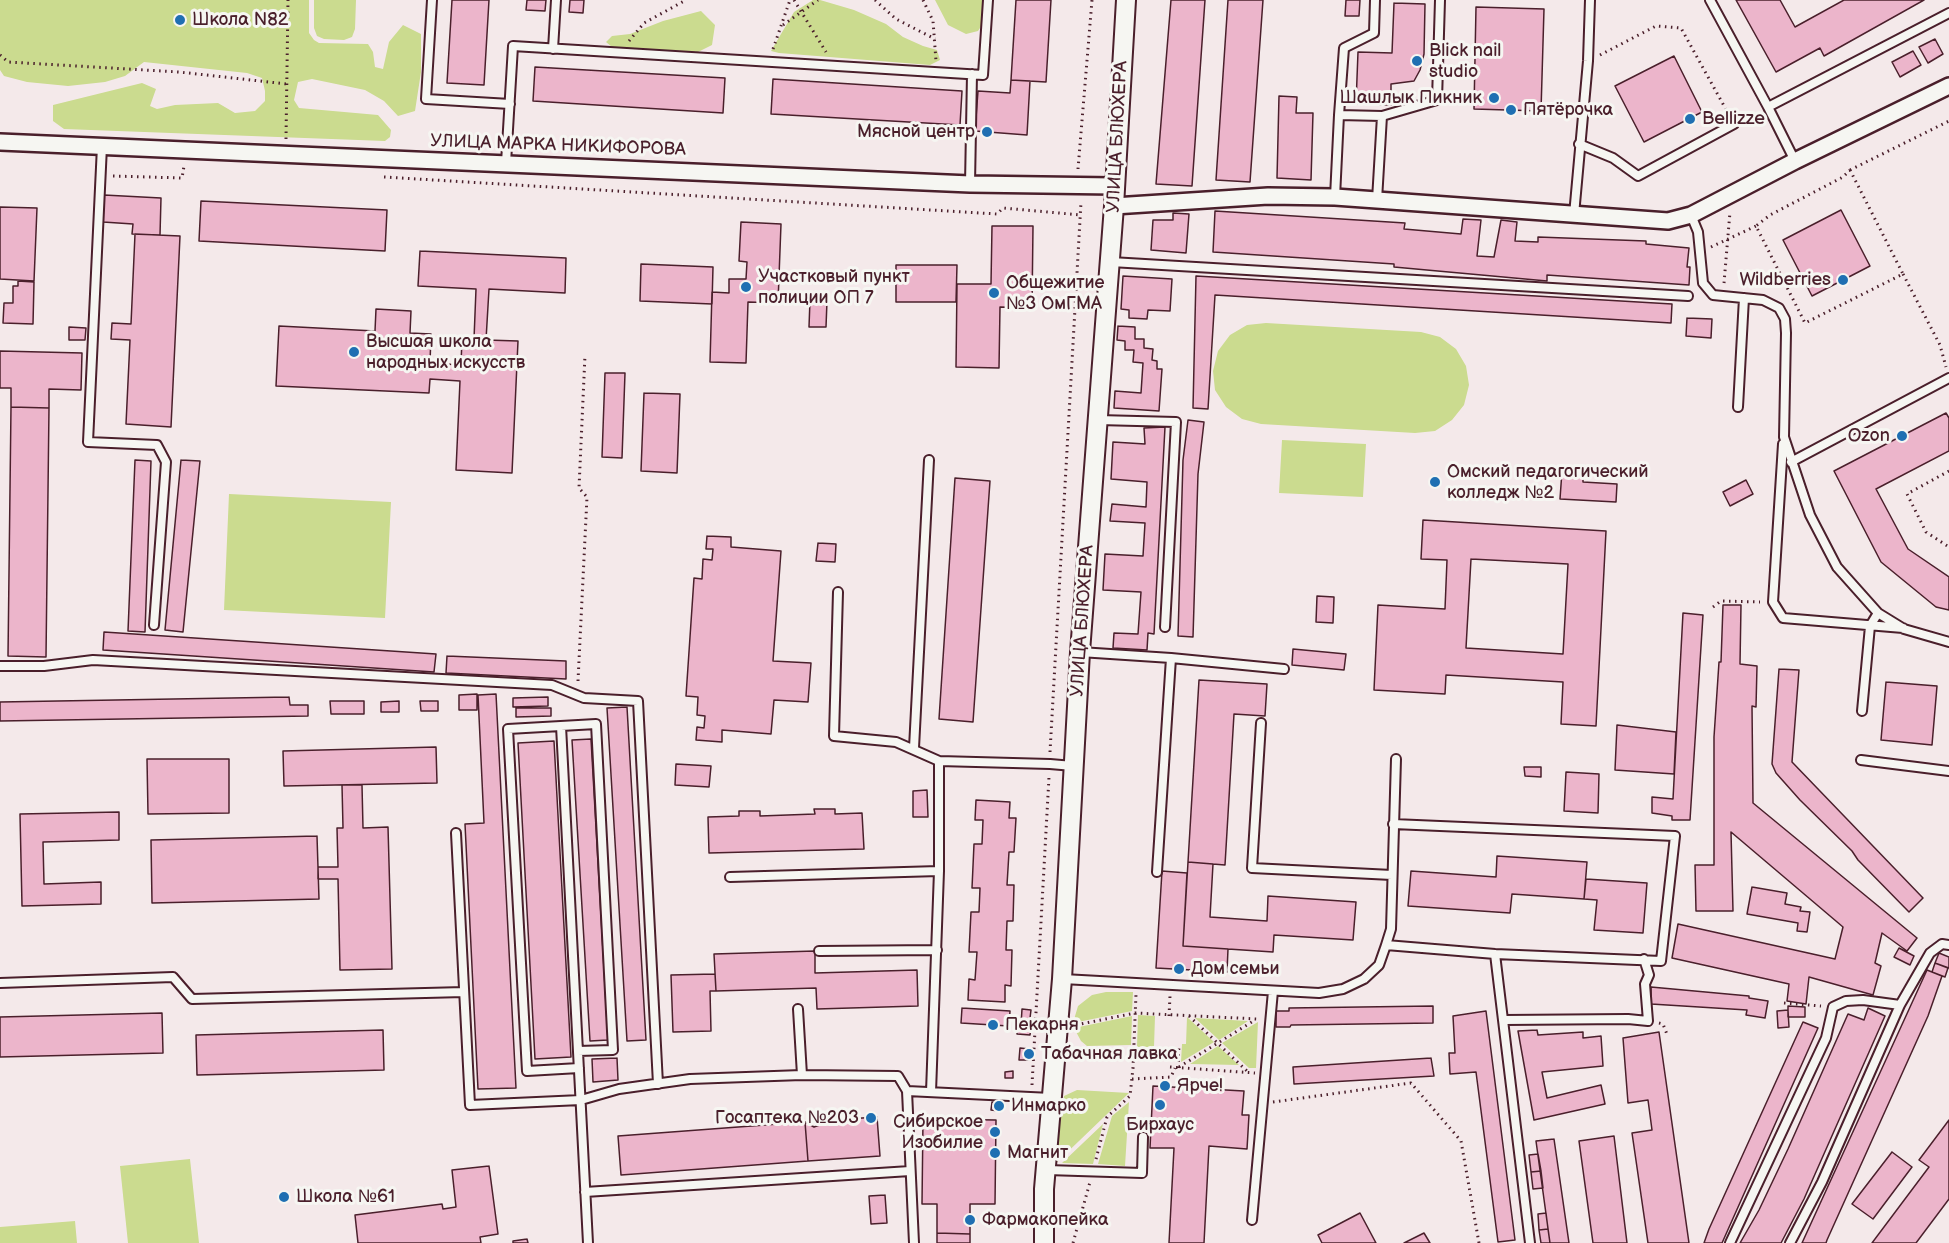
<!DOCTYPE html>
<meta charset="utf-8">
<style>
body{margin:0}
canvas{display:block;background:#f4e9ea}
</style>
<canvas width="1949" height="1243"></canvas>
<script>
const ctx = document.querySelector('canvas').getContext('2d');
ctx.lineJoin = 'round';
function fill(path, color) {
  ctx.fillStyle = color;
  ctx.fill(path, 'evenodd');
}
function poly(rows) {
  const path = new Path2D();
  for (const r of rows) {
    path.moveTo(r[0], r[1]);
    for (let i = 2; i < r.length; i += 2) path.lineTo(r[i], r[i + 1]);
  }
  return path;
}
function trace(path, color, width, dash) {
  ctx.strokeStyle = color;
  ctx.lineWidth = width;
  ctx.lineCap = dash ? 'butt' : 'round';
  ctx.setLineDash(dash || []);
  ctx.stroke(path);
}
function drawText(font, color, halo, rows, align = 'center') {
  ctx.font = font + ' "Balsamiq Sans",sans-serif';
  ctx.lineWidth = 6;
  ctx.setLineDash([]);
  ctx.textBaseline = 'middle';
  ctx.strokeStyle = halo;
  ctx.fillStyle = color;
  for (const [text, x, y, turn = 0] of rows) {
    ctx.save();
    ctx.translate(x, y);
    ctx.rotate((+turn || 0) * Math.PI / 180);
    ctx.textAlign = isNaN(turn) ? turn : align;
    if (halo) ctx.strokeText(text, 0, 0);
    ctx.fillText(text, 0, 0);
    ctx.restore();
  }
}
fill(poly([
 [0,0,309,0,309,33,314,40,319,43,368,44,373,52,375,67,383,69,389,42,403,25,421,34,421,72,415,111,398,116,384,101,365,90,312,79,298,82,294,100,299,108,378,115,391,130,390,137,385,141,64,129,53,121,53,105,142,83,156,89,150,106,157,109,175,105,218,103,235,113,255,111,265,101,265,91,262,78,247,73,144,62,125,76,105,82,68,86,27,82,4,76,0,70],
 [314,0,356,0,355,29,352,37,344,40,324,39,317,36,314,28],
 [813,0,820,0,854,10,886,24,903,37,923,46,937,50,940,60,930,65,779,53,771,51,794,12],
 [935,0,983,0,982,25,978,31,966,34,948,25],
 [701,11,715,25,712,45,698,52,612,47,606,42,612,36,630,34,663,21],
 [1266,323,1421,332,1440,337,1456,349,1466,366,1469,385,1464,405,1452,420,1435,431,1415,433,1261,424,1242,419,1226,407,1215,390,1213,371,1218,351,1230,335,1247,325],
 [1282,440,1366,444,1363,497,1279,493],
 [229,494,391,502,385,618,224,610],
 [1106,992,1133,992,1132,1011,1073,1023,1078,1006,1092,995],
 [1138,1015,1155,1016,1154,1047,1137,1047],
 [1132,1016,1131,1045,1087,1046,1081,1041,1074,1028],
 [1187,1017,1214,1042,1181,1062,1182,1044,1186,1044],
 [1195,1018,1248,1021,1219,1040],
 [1258,1022,1256,1068,1249,1068,1222,1043],
 [1218,1046,1239,1065,1190,1064],
 [1077,1090,1129,1093,1054,1165,1064,1096],
 [1129,1102,1125,1166,1098,1164,1112,1116],
 [1103,1124,1093,1164,1062,1163],
 [190,1159,199,1243,128,1243,120,1166],
 [75,1221,77,1243,0,1243,0,1227]
]), '#cbdb8f');
const building = poly([
 [452,0,489,0,484,85,447,83,452,0],
 [527,0,546,0,545,11,526,10,527,0],
 [570,0,584,0,583,13,569,12,570,0],
 [1016,0,1051,0,1046,82,1011,80,1016,0],
 [1171,0,1205,0,1192,186,1156,184,1171,0],
 [1228,0,1263,0,1250,182,1216,180,1228,0],
 [1346,0,1360,0,1359,16,1345,16,1346,0],
 [1736,0,1780,0,1795,27,1844,0,1924,0,1824,56,1820,48,1776,72,1736,0],
 [1394,3,1425,4,1424,54,1420,70,1414,81,1391,84,1391,105,1356,104,1358,52,1392,53,1394,3],
 [1476,7,1544,9,1541,111,1474,109,1476,7],
 [1935,39,1943,54,1928,63,1919,47,1935,39],
 [1913,51,1921,65,1900,77,1892,62,1913,51],
 [1674,56,1702,112,1644,142,1615,86,1674,56],
 [535,67,725,78,723,113,533,101,535,67],
 [773,79,962,91,960,125,771,114,773,79],
 [1011,80,1030,81,1027,135,975,131,978,91,1010,93,1011,80],
 [1279,96,1297,97,1296,113,1313,113,1311,180,1277,178,1279,96],
 [104,195,161,198,160,235,132,234,133,224,103,222,104,195],
 [201,201,387,210,385,251,199,241,201,201],
 [0,207,37,208,34,281,0,279,0,207],
 [1841,210,1870,266,1812,296,1783,240,1841,210],
 [1215,211,1405,223,1404,229,1461,234,1463,219,1481,220,1477,256,1494,257,1501,220,1517,222,1515,241,1538,242,1538,237,1646,241,1646,244,1689,248,1687,267,1690,267,1689,285,1547,275,1547,281,1394,267,1394,264,1213,252,1215,211],
 [1173,213,1189,214,1186,253,1151,250,1153,220,1173,220,1173,213],
 [741,222,781,224,778,303,748,302,746,363,710,362,712,292,729,293,729,279,746,279,747,262,739,261,741,222],
 [992,226,1033,226,1032,308,1000,307,999,368,956,367,957,284,991,284,992,226],
 [135,234,180,236,171,427,126,424,130,340,111,339,112,323,131,324,135,234],
 [420,251,566,258,565,293,489,289,486,340,518,341,512,473,456,470,460,381,430,379,429,393,276,386,279,326,375,331,376,309,411,311,410,333,431,334,430,363,461,365,462,338,474,339,476,289,418,286,420,251],
 [641,264,713,267,712,304,640,301,641,264],
 [896,265,957,265,956,302,896,302,896,265],
 [1123,276,1172,279,1170,311,1148,310,1147,319,1129,318,1129,310,1121,309,1123,276],
 [1196,276,1672,304,1671,323,1215,295,1208,409,1193,408,1196,276],
 [18,281,34,282,33,324,3,323,4,303,13,303,13,286,18,286,18,281],
 [810,300,827,301,826,327,809,327,810,300],
 [1687,318,1712,319,1711,338,1686,336,1687,318],
 [1118,326,1135,327,1135,339,1144,339,1144,348,1153,349,1152,360,1157,361,1157,369,1162,369,1159,411,1114,408,1115,391,1141,393,1143,363,1133,362,1134,350,1125,350,1125,341,1117,340,1118,326],
 [69,327,86,328,85,340,69,340,69,327],
 [0,351,82,353,81,390,49,389,49,408,11,407,11,388,0,388,0,351],
 [605,373,625,373,622,458,602,457,605,373],
 [644,393,680,394,677,473,641,471,644,393],
 [11,407,49,408,46,657,8,656,11,407],
 [1946,413,1949,418,1949,451,1876,489,1908,549,1949,577,1949,610,1936,607,1881,562,1834,471,1946,413],
 [1188,420,1204,422,1198,474,1193,637,1178,636,1183,460,1188,420],
 [1165,427,1154,634,1148,633,1147,650,1113,648,1114,633,1138,634,1141,592,1103,590,1105,554,1143,556,1145,523,1110,521,1112,504,1146,507,1147,482,1111,479,1113,442,1145,444,1144,428,1165,427],
 [135,460,151,461,145,632,128,631,135,460],
 [181,460,200,461,183,632,165,630,181,460],
 [1562,471,1583,472,1583,482,1617,484,1616,502,1560,499,1562,471],
 [955,478,990,481,973,722,939,719,955,478],
 [1746,480,1753,494,1730,506,1723,492,1746,480],
 [1423,520,1606,531,1596,726,1561,724,1563,682,1446,675,1445,694,1374,690,1378,605,1445,609,1447,560,1421,559,1423,520],
 [1471,559,1568,564,1563,654,1466,648,1471,559],
 [707,536,731,537,731,547,781,551,773,661,811,663,808,702,774,700,771,734,722,730,722,742,696,740,697,727,704,728,705,716,697,715,698,697,686,696,694,578,702,579,703,559,712,560,713,549,706,549,707,536],
 [818,543,836,544,835,562,816,561,818,543],
 [1317,596,1334,597,1333,623,1316,622,1317,596],
 [1723,605,1741,605,1740,664,1757,666,1756,707,1752,706,1753,803,1917,938,1907,951,1882,933,1875,963,1881,966,1873,995,1809,977,1806,1004,1787,1001,1789,984,1672,958,1678,924,1835,959,1843,927,1731,832,1733,911,1696,911,1695,865,1714,865,1714,737,1719,662,1721,662,1723,605],
 [1683,613,1703,615,1690,820,1672,820,1672,816,1652,813,1652,797,1673,799,1683,613],
 [104,632,436,654,434,672,103,650,104,632],
 [1293,649,1346,654,1344,670,1292,665,1293,649],
 [447,656,566,661,566,679,446,673,447,656],
 [1779,669,1799,670,1792,762,1923,898,1909,912,1858,860,1852,851,1800,800,1776,773,1772,764,1779,669],
 [1199,680,1267,684,1265,716,1234,714,1225,865,1188,862,1199,680],
 [1886,682,1937,686,1932,745,1881,740,1886,682],
 [477,694,477,710,459,710,459,695,477,694],
 [496,694,516,1088,478,1089,465,824,484,823,478,695,496,694],
 [289,697,290,705,308,705,308,716,0,721,0,702,289,697],
 [548,697,548,706,513,707,513,698,548,697],
 [330,701,364,701,364,714,331,714,330,701],
 [399,701,399,712,381,712,381,702,399,701],
 [420,701,438,701,438,711,421,711,420,701],
 [627,707,646,1040,627,1041,607,708,627,707],
 [516,708,551,708,551,716,516,717,516,708],
 [1617,725,1676,732,1674,774,1615,770,1617,725],
 [591,739,608,1040,590,1041,572,740,591,739],
 [554,741,571,1057,535,1059,518,743,554,741],
 [436,747,437,783,284,786,283,751,436,747],
 [147,759,229,759,229,813,148,814,147,759],
 [676,764,711,766,709,787,675,785,676,764],
 [1524,767,1541,767,1541,777,1525,776,1524,767],
 [1566,772,1599,774,1598,813,1564,811,1566,772],
 [342,785,362,785,363,828,388,827,392,969,340,970,338,879,318,879,318,867,338,867,337,828,343,828,342,785],
 [927,790,928,817,913,817,913,791,927,790],
 [976,800,1010,802,1009,818,1016,818,1014,852,1009,852,1007,885,1014,885,1013,921,1007,921,1006,950,1012,950,1011,986,1005,985,1005,1002,968,1000,969,979,975,980,977,952,969,952,971,912,979,912,980,888,972,888,974,844,982,844,983,820,975,820,976,800],
 [814,809,835,809,835,814,862,813,864,849,709,853,708,817,739,816,739,811,760,811,760,816,815,814,814,809],
 [119,812,119,840,43,842,44,884,101,882,101,904,22,906,20,814,119,812],
 [317,836,319,899,152,903,151,840,317,836],
 [1497,856,1587,862,1584,899,1512,894,1510,913,1408,906,1411,871,1496,877,1497,856],
 [1188,862,1213,864,1210,917,1267,921,1268,896,1356,902,1353,940,1274,935,1273,952,1183,946,1188,862],
 [1162,871,1187,873,1183,946,1228,949,1227,972,1156,968,1162,871],
 [1586,879,1647,883,1643,933,1594,930,1597,900,1584,899,1586,879],
 [1752,887,1787,893,1785,904,1801,907,1800,911,1810,912,1807,932,1797,931,1798,923,1747,914,1752,887],
 [1899,948,1914,956,1910,965,1894,957,1899,948],
 [815,951,815,973,917,970,918,1006,817,1009,816,988,716,991,714,954,815,951],
 [1939,953,1949,957,1949,968,1935,963,1939,953],
 [1935,963,1948,968,1945,977,1932,972,1935,963],
 [1927,970,1942,976,1928,1016,1827,1240,1826,1243,1802,1243,1927,970],
 [715,974,716,991,710,991,711,1031,673,1032,671,975,715,974],
 [1651,987,1749,996,1749,998,1768,1001,1765,1018,1746,1015,1747,1010,1651,1004,1651,987],
 [1433,1006,1433,1023,1291,1025,1290,1027,1276,1027,1276,1011,1289,1011,1289,1008,1433,1006],
 [1788,1006,1805,1007,1805,1017,1788,1017,1788,1006],
 [962,1008,1010,1011,1009,1026,961,1023,962,1008],
 [1868,1008,1885,1016,1804,1199,1781,1243,1740,1243,1759,1210,1788,1149,1848,1014,1864,1020,1868,1008],
 [1022,1009,1031,1010,1029,1026,1021,1025,1022,1009],
 [1788,1010,1789,1027,1778,1028,1777,1011,1788,1010],
 [1486,1011,1515,1240,1498,1242,1476,1072,1450,1074,1449,1053,1455,1053,1453,1016,1486,1011],
 [162,1013,163,1053,0,1057,0,1017,162,1013],
 [1803,1022,1818,1028,1722,1243,1704,1243,1709,1229,1803,1022],
 [1018,1025,1031,1026,1030,1035,1017,1034,1018,1025],
 [383,1030,384,1070,197,1075,196,1035,383,1030],
 [1537,1030,1538,1035,1583,1032,1583,1038,1601,1036,1603,1066,1542,1072,1547,1098,1601,1085,1605,1104,1534,1120,1518,1031,1537,1030],
 [1659,1032,1689,1243,1648,1243,1632,1133,1652,1130,1648,1100,1628,1103,1623,1038,1659,1032],
 [1020,1048,1029,1049,1029,1060,1019,1060,1020,1048],
 [617,1058,618,1080,593,1082,592,1059,617,1058],
 [1431,1058,1434,1076,1294,1084,1293,1067,1431,1058],
 [1013,1071,1013,1078,1005,1078,1005,1072,1013,1071],
 [1153,1086,1244,1091,1242,1115,1249,1115,1247,1149,1209,1146,1204,1243,1169,1243,1174,1148,1150,1148,1153,1086],
 [992,1102,1000,1103,999,1111,991,1110,992,1102],
 [877,1117,880,1156,808,1161,805,1122,814,1127,833,1120,877,1117],
 [923,1119,996,1120,995,1204,970,1204,970,1234,937,1233,937,1204,922,1204,923,1119],
 [1949,1120,1949,1199,1916,1243,1872,1243,1929,1167,1919,1160,1949,1120],
 [805,1122,808,1161,621,1175,618,1136,805,1122],
 [1614,1136,1627,1243,1593,1243,1579,1141,1614,1136],
 [1554,1139,1569,1243,1550,1243,1536,1141,1554,1139],
 [1892,1152,1912,1167,1873,1219,1852,1204,1892,1152],
 [1538,1154,1541,1171,1531,1172,1529,1155,1538,1154],
 [489,1166,498,1234,480,1237,481,1243,358,1243,355,1215,442,1204,443,1209,456,1207,452,1170,489,1166],
 [1541,1171,1543,1188,1533,1189,1531,1172,1541,1171],
 [885,1195,887,1223,871,1224,869,1196,885,1195],
 [1360,1213,1376,1243,1322,1243,1318,1235,1360,1213],
 [1546,1213,1548,1229,1539,1230,1538,1214,1546,1213],
 [1548,1229,1550,1243,1541,1243,1539,1230,1548,1229],
 [937,1233,970,1234,970,1243,937,1243,937,1233],
 [1424,1233,1430,1243,1404,1243,1424,1233],
 [527,1239,528,1243,513,1243,513,1241,527,1239]
]);
fill(building, '#ecb5cb');
trace(building, '#4a1f2b', 1.5);
const service = poly([
 [432,0,426,99,510,104],
 [1710,0,1768,107,1949,13],
 [553,49,556,0],
 [1768,107,1795,161],
 [1339,115,1344,48,1374,33,1375,0],
 [1382,116,1437,100,1440,0],
 [1579,144,1613,158,1638,176,1734,124],
 [102,146,88,442,157,445,166,462,154,625],
 [506,163,513,46,983,75,988,0],
 [970,184,972,74],
 [1335,197,1339,115,1382,116,1377,200],
 [1574,215,1588,61,1590,0],
 [1691,215,1698,232,1703,283,1713,295,1763,300,1779,308,1785,319,1786,333,1784,437,1810,515,1837,567,1878,613,1904,629,1949,642],
 [1111,262,1688,296],
 [1738,407,1744,298],
 [1098,420,1176,422,1165,627],
 [1783,444,1773,602,1783,618,1903,628],
 [1791,462,1949,378],
 [838,592,834,736,896,742,939,761,1050,764,1073,766],
 [1080,652,1171,658,1284,669],
 [0,666,44,666,93,660,552,685,584,698,638,701,658,1084],
 [1862,711,1870,626,1878,613],
 [1261,723,1252,868,1392,875],
 [561,726,588,1243],
 [914,748,929,460],
 [1861,760,1949,771],
 [456,833,470,1105,581,1100,619,1089,690,1079,802,1075,898,1076,907,1091,1051,1098],
 [1157,872,1171,658],
 [730,877,939,871],
 [1386,945,1391,929,1396,759],
 [819,951,937,950],
 [1495,954,1530,1243],
 [1063,979,1319,993,1343,989,1364,979,1379,965,1386,945,1495,954,1661,961,1675,836,1393,824],
 [0,983,173,977,192,999,464,992],
 [798,1009,802,1075],
 [1504,1020,1628,1019,1648,1021,1645,984,1649,975,1644,959],
 [578,1051,613,1050,596,724,508,729,527,1071,579,1068],
 [907,1091,914,1243],
 [931,1092,939,871,939,761],
 [1047,1170,1142,1173,1143,1137],
 [585,1192,910,1171],
 [1252,1220,1273,991],
 [1730,1243,1826,1038,1833,1007,1846,1001,1863,1000,1900,1005],
 [1790,1243,1822,1182,1900,1005,1930,953,1942,944,1949,945]
]);
const minor = poly([
 [0,142,970,184,1114,186],
 [1114,206,1268,196,1335,197,1668,221,1691,215,1795,161,1949,86]
]);
const tertiary = poly([
 [1044,1243,1044,1189,1062,979,1080,652,1114,206,1126,0]
]);
trace(service, '#4a1f2b', 12);
trace(minor, '#4a1f2b', 20);
trace(tertiary, '#4a1f2b', 22);
trace(poly([
 [794,0,826,52],
 [875,0,896,19,935,39],
 [923,0,933,21,936,61],
 [783,25,818,0],
 [629,41,644,23,686,0],
 [773,49,790,0],
 [0,55,8,62,179,72,287,84],
 [1600,55,1656,26,1681,28,1728,113],
 [286,139,288,0],
 [1078,169,1092,0],
 [1850,170,1903,274,1805,323,1756,226,1770,215,1843,177,1850,170],
 [1850,170,1949,121],
 [113,176,182,178,184,166],
 [384,177,997,214,1003,208,1081,215],
 [1711,247,1756,226],
 [1903,274,1940,345,1946,367],
 [1724,283,1730,212],
 [1949,471,1907,494,1926,532,1949,547],
 [1713,607,1721,601,1760,602],
 [578,681,587,497,579,488,585,355],
 [1050,752,1081,202],
 [1784,1003,1821,1006],
 [1169,1016,1170,996],
 [1189,1016,1248,1072],
 [1659,1023,1663,1024,1668,1037],
 [1076,1025,1135,1013,1257,1019],
 [1170,1067,1255,1073],
 [1179,1067,1255,1020],
 [1178,1068,1179,1044],
 [1132,1079,1171,1077,1175,1068],
 [1032,1085,1049,777],
 [1273,1102,1411,1083,1461,1141,1479,1243],
 [1096,1159,1107,1117,1130,1096,1133,1068,1136,994],
 [1073,1243,1090,1182]
]), '#4a1f2b', 3, [1.5, 4.5]);
trace(service, '#f6f6f2', 8);
trace(minor, '#f6f6f2', 15);
trace(tertiary, '#f6f6f2', 18);
for (const [x, y, r, color] of [
 [180,20,6,"#1f6fb2"],
 [1417,61,6,"#1f6fb2"],
 [1494,98,6,"#1f6fb2"],
 [1511,110,6,"#1f6fb2"],
 [1690,119,6,"#1f6fb2"],
 [987,132,6,"#1f6fb2"],
 [1843,280,6,"#1f6fb2"],
 [746,287,6,"#1f6fb2"],
 [994,293,6,"#1f6fb2"],
 [354,352,6,"#1f6fb2"],
 [1902,436,6,"#1f6fb2"],
 [1435,482,6,"#1f6fb2"],
 [1179,969,6,"#1f6fb2"],
 [993,1025,6,"#1f6fb2"],
 [1029,1054,6,"#1f6fb2"],
 [1165,1086,6,"#1f6fb2"],
 [1160,1105,6,"#1f6fb2"],
 [999,1106,6,"#1f6fb2"],
 [871,1118,6,"#1f6fb2"],
 [995,1132,6,"#1f6fb2"],
 [995,1153,6,"#1f6fb2"],
 [284,1197,6,"#1f6fb2"],
 [970,1220,6,"#1f6fb2"]
]) {
  const dot = new Path2D();
  dot.arc(x, y, r, 0, 2 * Math.PI);
  ctx.fillStyle = color;
  ctx.fill(dot);
  trace(dot, '#f6f6f2', 2);
}
drawText('18px', '#4a1f2b', '#f6f6f2', [
 ["Школа N82",192,20],
 ["Blick nail",1429,51],
 ["studio",1429,72],
 ["Шашлык Пикник",1482,98,"right"],
 ["Пятёрочка",1523,110],
 ["Bellizze",1702,119],
 ["Мясной центр",975,132,"right"],
 ["Участковый пункт",758,277],
 ["полиции ОП 7",758,298],
 ["Wildberries",1831,280,"right"],
 ["Общежитие",1006,283],
 ["№3 ОмГМА",1006,304],
 ["Высшая школа",366,342],
 ["народных искусств",366,363],
 ["Ozon",1890,436,"right"],
 ["Омский педагогический",1447,472],
 ["колледж №2",1447,493],
 ["Дом семьи",1191,969],
 ["Пекарня",1005,1025],
 ["Табачная лавка",1041,1054],
 ["Ярче!",1177,1086],
 ["Инмарко",1011,1106],
 ["Госаптека №203",859,1118,"right"],
 ["Сибирское",983,1122,"right"],
 ["Изобилие",983,1143,"right"],
 ["Бирхаус",1160,1125,"center"],
 ["Магнит",1007,1153],
 ["Школа №61",296,1197],
 ["Фармакопейка",982,1220]
], 'left');
drawText('18px', '#4a1f2b', '#f6f6f2', [
 ["УЛИЦА БЛЮХЕРА",1118,137,-87],
 ["УЛИЦА МАРКА НИКИФОРОВА",558,146,2],
 ["УЛИЦА БЛЮХЕРА",1083,621,-86]
]);
</script>
